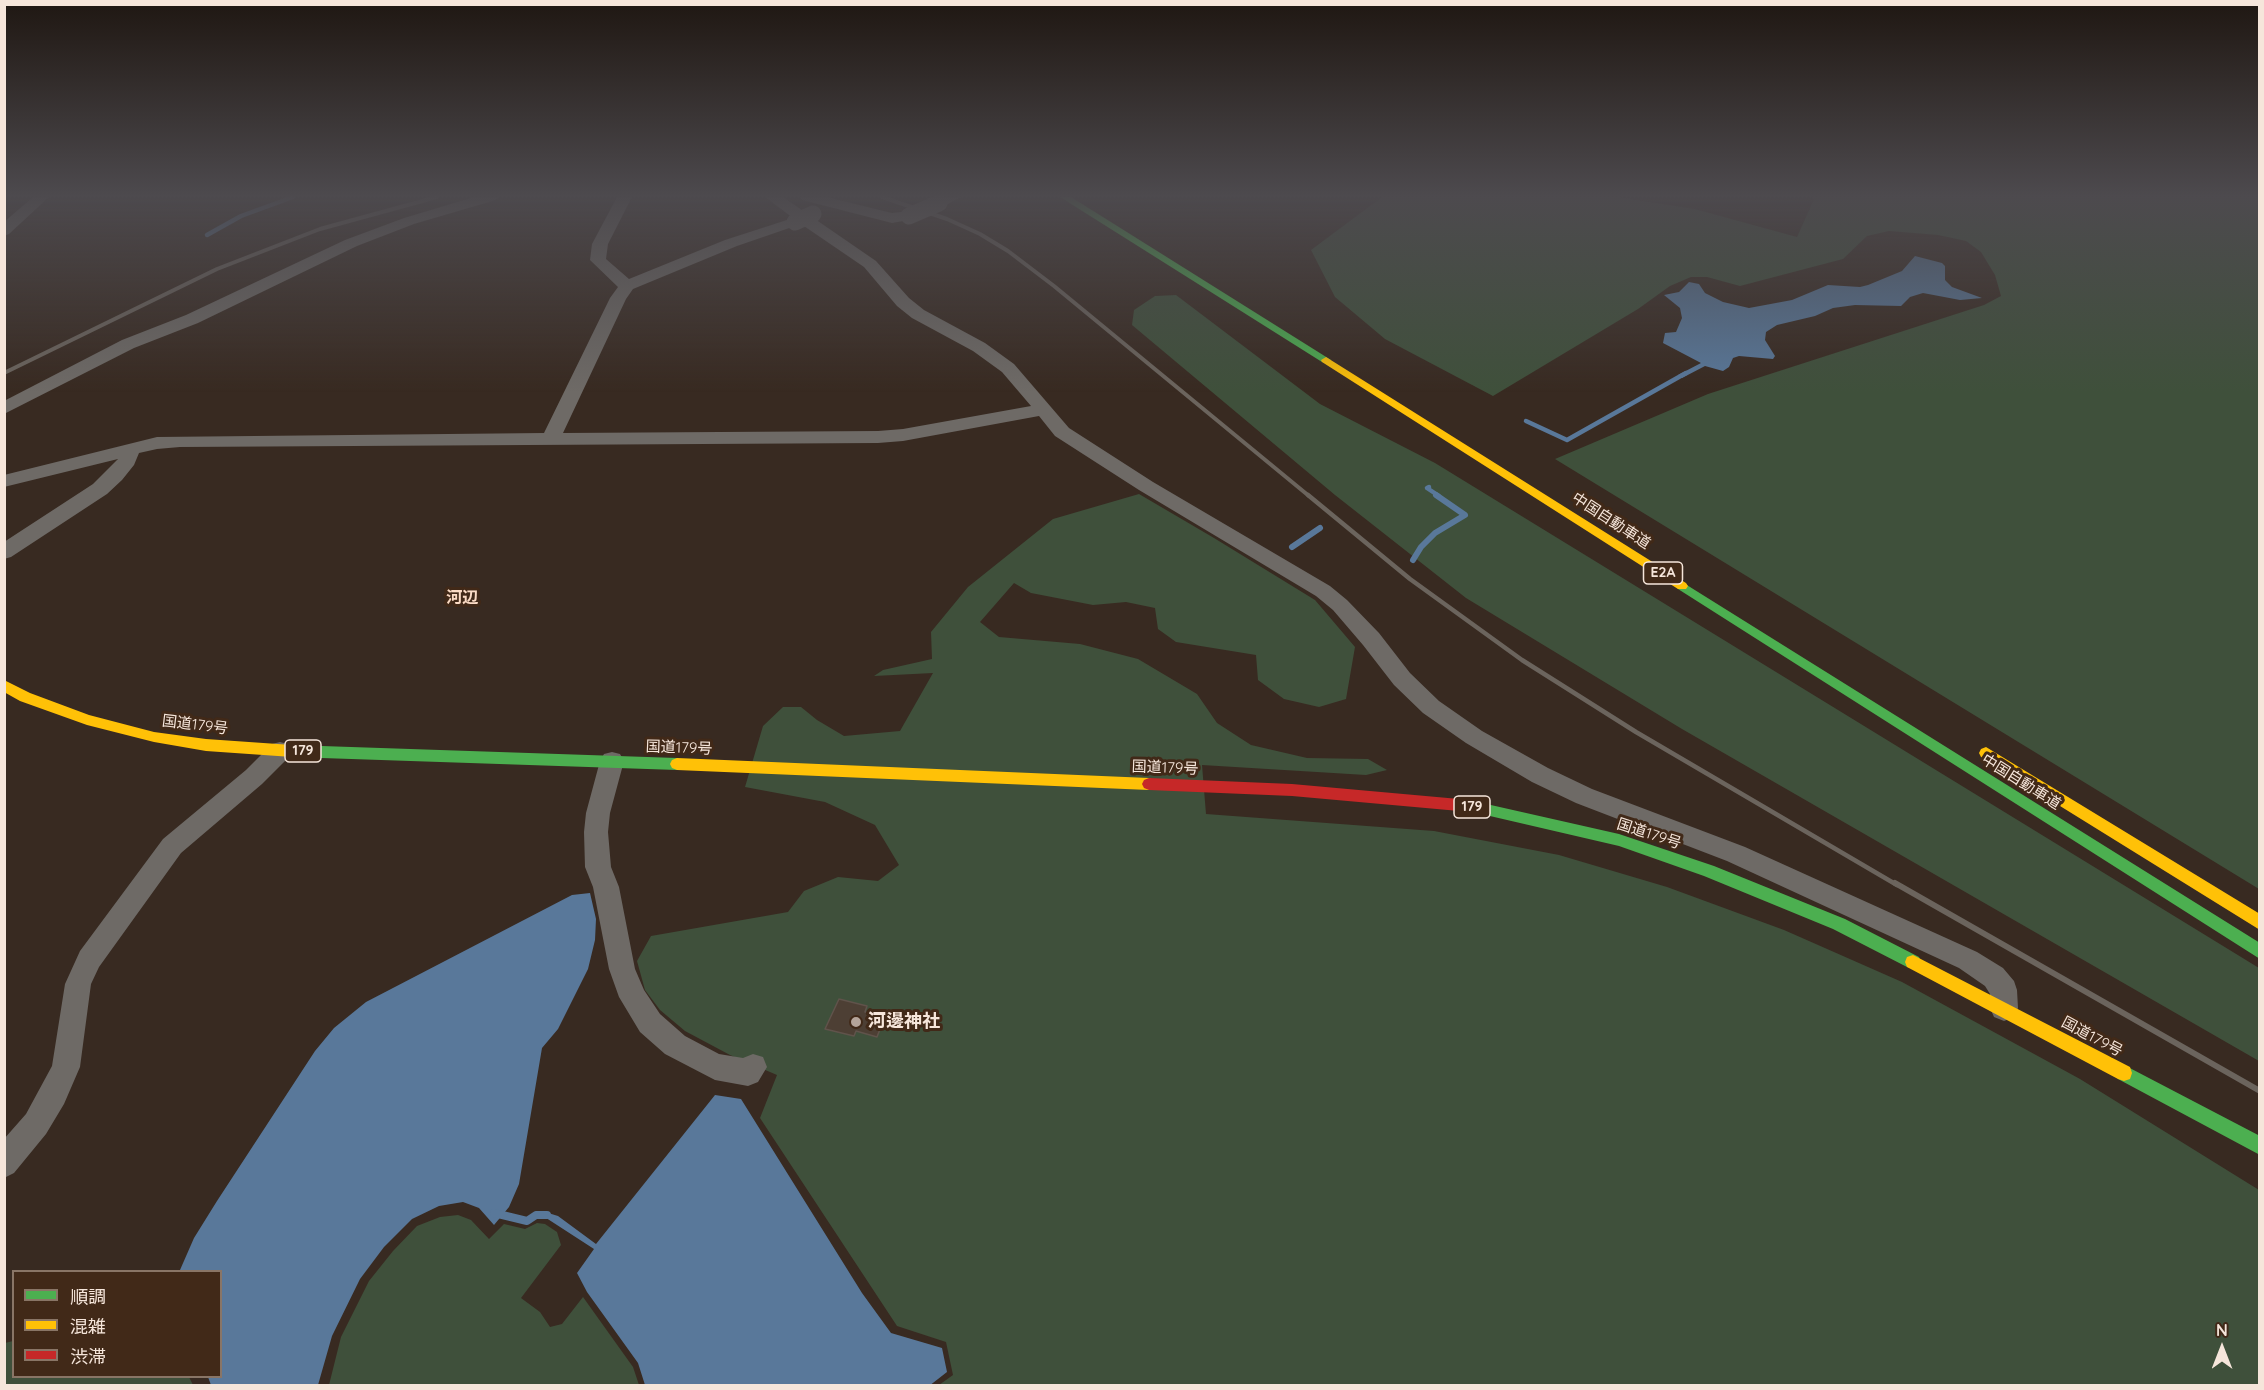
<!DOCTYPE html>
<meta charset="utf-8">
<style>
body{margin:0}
#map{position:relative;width:2264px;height:1390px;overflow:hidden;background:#382a21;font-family:Quicksand,"Noto Sans JP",sans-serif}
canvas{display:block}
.frame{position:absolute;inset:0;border:6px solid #f6e6db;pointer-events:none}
.legend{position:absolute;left:12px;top:1270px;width:210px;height:108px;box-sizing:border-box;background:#412918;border:2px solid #897566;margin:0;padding:8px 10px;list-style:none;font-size:18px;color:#f6e6db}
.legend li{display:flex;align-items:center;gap:12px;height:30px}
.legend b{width:30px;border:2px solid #897566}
.north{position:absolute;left:2192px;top:1318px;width:60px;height:60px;-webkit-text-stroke:4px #412918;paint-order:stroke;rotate:0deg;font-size:16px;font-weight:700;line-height:24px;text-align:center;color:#f6e6db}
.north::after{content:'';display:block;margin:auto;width:21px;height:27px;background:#f6e6db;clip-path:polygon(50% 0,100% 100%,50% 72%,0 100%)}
</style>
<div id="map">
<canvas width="2264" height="1390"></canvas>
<div class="frame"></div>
<ul class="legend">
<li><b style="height:8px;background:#4caf50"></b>順調</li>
<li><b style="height:8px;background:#ffc107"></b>混雑</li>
<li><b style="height:8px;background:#c62828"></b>渋滞</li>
</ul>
<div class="north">N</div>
</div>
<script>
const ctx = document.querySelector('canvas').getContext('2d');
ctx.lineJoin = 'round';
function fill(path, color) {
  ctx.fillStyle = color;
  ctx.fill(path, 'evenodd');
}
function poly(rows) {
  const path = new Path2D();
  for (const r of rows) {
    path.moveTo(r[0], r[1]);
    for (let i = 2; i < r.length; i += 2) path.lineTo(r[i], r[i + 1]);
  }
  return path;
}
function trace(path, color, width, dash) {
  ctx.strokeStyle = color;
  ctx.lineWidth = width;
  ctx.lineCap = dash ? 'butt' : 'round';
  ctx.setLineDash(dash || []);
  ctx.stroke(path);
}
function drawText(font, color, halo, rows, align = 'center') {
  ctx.font = font + ' Quicksand,"Noto Sans JP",sans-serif';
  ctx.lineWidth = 6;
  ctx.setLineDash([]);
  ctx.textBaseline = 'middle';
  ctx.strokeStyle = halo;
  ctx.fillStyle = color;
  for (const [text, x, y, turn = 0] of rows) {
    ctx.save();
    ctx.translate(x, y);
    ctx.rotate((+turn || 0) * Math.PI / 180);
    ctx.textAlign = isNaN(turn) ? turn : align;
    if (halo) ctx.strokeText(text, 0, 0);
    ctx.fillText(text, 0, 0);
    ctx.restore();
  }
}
fill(poly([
 [1382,197,1618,197,1695,209,1797,237,1814,199,1812,197,2259,197,2259,889,1555,459,1708,394,1984,305,2001,296,1995,275,1981,252,1966,241,1938,235,1889,231,1867,236,1843,259,1740,286,1707,277,1691,277,1670,286,1638,309,1493,396,1385,339,1335,297,1311,250],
 [1176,295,1320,404,1435,463,2259,968,2259,1061,1682,729,1466,598,1335,495,1132,325,1134,310,1155,296],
 [1139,494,1214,538,1315,600,1355,647,1346,699,1319,707,1284,699,1258,680,1256,655,1176,642,1158,629,1155,608,1126,602,1093,605,1031,593,1014,583,980,622,999,637,1080,644,1138,659,1197,694,1217,723,1251,745,1307,758,1368,759,1387,770,1366,775,1202,765,1206,814,1434,831,1559,855,1667,887,1784,930,1902,982,2080,1079,2259,1190,2259,1385,939,1385,953,1375,946,1342,897,1326,760,1118,777,1075,730,1055,685,1031,660,1010,645,990,637,961,651,936,788,912,804,891,838,877,878,881,899,865,875,825,825,802,745,787,763,726,783,707,801,707,817,720,844,736,900,731,933,673,874,676,883,670,932,659,931,632,968,587,1053,519],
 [458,1215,471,1220,489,1239,504,1224,525,1229,537,1223,545,1224,557,1232,561,1245,521,1298,540,1312,550,1327,562,1324,583,1297,633,1367,639,1385,329,1385,341,1337,369,1281,393,1251,417,1226,440,1217],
 [13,1341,14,1376,189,1377,193,1385,5,1385,5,1343]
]), '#3f503b');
fill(poly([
 [1915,256,1942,263,1945,266,1945,280,1952,287,1982,298,1960,300,1923,293,1910,297,1901,306,1855,305,1833,308,1815,316,1777,325,1766,332,1765,340,1775,356,1773,359,1739,356,1733,358,1729,367,1723,371,1705,366,1682,378,1678,375,1701,363,1663,343,1665,333,1676,332,1682,318,1680,308,1664,295,1679,292,1689,282,1699,284,1705,293,1723,302,1749,308,1792,300,1828,285,1860,287,1868,285,1902,271],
 [590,893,596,919,595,940,588,969,558,1029,542,1048,519,1184,509,1207,494,1225,479,1208,463,1202,439,1206,412,1219,384,1247,360,1279,332,1336,318,1385,211,1385,208,1377,220,1376,220,1272,180,1271,180,1270,194,1238,217,1201,315,1051,334,1028,366,1002,572,895],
 [715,1095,741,1099,862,1293,891,1333,942,1348,947,1372,929,1386,645,1385,638,1363,587,1292,577,1273,594,1249,540,1214,545,1212,558,1216,596,1244]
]), '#59789a');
trace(poly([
 [207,235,241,216,293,197],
 [1526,421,1567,440,1686,373],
 [1429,487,1427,488,1439,496]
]), '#59789a', 4.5);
trace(poly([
 [1292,547,1320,528],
 [1413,560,1421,547,1435,533,1465,515,1436,495]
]), '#59789a', 6);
trace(poly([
 [494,1213,527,1221,536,1215,547,1215]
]), '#59789a', 8);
const building = poly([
 [839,999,867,1006,865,1012,885,1016,877,1037,856,1031,854,1036,825,1029,839,999]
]);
fill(building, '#4d3f34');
trace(building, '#60534b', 1.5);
fill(poly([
 [33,197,49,197,9,234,4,236,4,222,33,197],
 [474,197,498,197,496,200,414,224,357,246,198,323,134,348,4,414,4,401,122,340,186,315,345,240,404,218,474,197],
 [617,197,632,197,608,244,606,259,629,279,725,240,793,218,765,197,783,197,876,261,909,298,924,310,985,343,1014,364,1069,428,1153,482,1330,586,1347,600,1379,633,1410,673,1439,701,1482,731,1548,768,1592,789,1745,847,1977,952,2003,968,2014,981,2017,990,2018,1008,2014,1017,2004,1021,1994,1017,1990,1008,1990,994,1985,986,1959,968,1727,861,1576,803,1532,782,1466,743,1423,713,1394,685,1363,645,1333,610,1316,596,1139,490,1055,436,1039,416,903,441,878,443,180,447,157,449,139,453,134,465,122,480,107,494,11,557,4,559,4,542,93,484,118,459,4,487,4,475,157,437,544,433,610,298,618,287,590,260,592,244,617,197],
 [801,224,864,267,897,306,912,318,973,351,1002,372,1031,406,903,429,878,431,563,433,626,299,633,289,737,246,801,224],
 [800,197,827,197,892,213,909,211,917,216,914,219,892,223,802,200,800,197],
 [940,197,961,197,944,206,934,206,931,203,934,200,940,197],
 [280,742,288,744,292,751,288,758,262,784,181,853,99,967,91,984,80,1067,64,1104,46,1134,14,1173,4,1178,4,1139,26,1114,52,1066,65,984,80,951,163,839,246,770,272,744,280,742],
 [612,752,620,754,624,761,610,813,608,832,611,867,619,887,635,969,644,990,660,1014,685,1036,719,1054,743,1058,753,1054,763,1057,767,1067,758,1082,748,1086,715,1080,665,1054,640,1032,619,997,609,969,593,887,585,867,584,832,586,813,600,761,604,754,612,752]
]), '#6e6a66');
fill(poly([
 [1060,197,1071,197,1331,360,1326,363,1322,362,1060,197],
 [1682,582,2260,943,2260,959,1678,589,1676,586,1682,582],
 [292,745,677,758,682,760,684,764,682,768,677,770,292,757,287,755,285,751,287,747,292,745],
 [1482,803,1619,834,1714,866,1845,919,1919,957,1921,962,1919,967,1913,969,1907,967,1833,929,1704,876,1619,846,1477,813,1475,809,1477,805,1482,803],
 [2124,1065,2260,1136,2260,1155,2118,1079,2116,1073,2118,1067,2124,1065]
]), '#4caf50');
fill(poly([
 [1326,357,1686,583,1688,586,1686,589,1678,589,1322,362,1321,360,1326,357],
 [4,680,30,693,89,715,154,732,206,739,292,745,297,747,299,751,297,755,292,757,206,751,154,742,87,725,20,701,4,692,4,680],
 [1986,747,2260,914,2260,930,1981,757,1979,753,1981,749,1986,747],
 [677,758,1149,778,1154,780,1156,784,1154,788,1149,790,677,770,672,768,670,764,672,760,677,758],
 [1913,955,2130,1067,2132,1073,2130,1079,2124,1081,2118,1079,1907,967,1905,962,1907,957,1913,955]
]), '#ffc107');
fill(poly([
 [1149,778,1292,784,1459,799,1482,803,1487,805,1489,809,1487,813,1482,815,1459,811,1292,796,1149,790,1144,788,1142,784,1144,780,1149,778]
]), '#c62828');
trace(poly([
 [882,197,947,219,980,234,1008,251,1054,286,1309,496],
 [4,373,217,269,320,229,437,197]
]), '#6b645d', 4);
trace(poly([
 [1308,495,1410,579,1522,660,1636,732,1897,885]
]), '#6b645d', 4.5);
trace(poly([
 [1895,883,2260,1091]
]), '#6b645d', 6);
trace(poly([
 [909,216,939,203],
 [795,222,813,214]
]), '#6e6a66', 17);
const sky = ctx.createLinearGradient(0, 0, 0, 392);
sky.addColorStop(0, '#1f1712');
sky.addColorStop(0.5, '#4d4a4e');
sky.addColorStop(1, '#4d4a4e00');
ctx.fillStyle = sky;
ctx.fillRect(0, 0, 2264, 392);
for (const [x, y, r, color] of [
 [856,1022,6,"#b4a49a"]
]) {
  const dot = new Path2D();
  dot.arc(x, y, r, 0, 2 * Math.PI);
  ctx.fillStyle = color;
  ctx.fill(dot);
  trace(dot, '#412918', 2);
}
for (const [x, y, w] of [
 [1663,573,39],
 [303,751,36],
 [1472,807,36]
]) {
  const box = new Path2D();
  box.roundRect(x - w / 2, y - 11, w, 22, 4.5);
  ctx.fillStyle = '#412918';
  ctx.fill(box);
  trace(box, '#f6e6db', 1.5);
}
drawText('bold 14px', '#f6e6db', null, [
 ["E2A",1663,573],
 ["179",303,751],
 ["179",1472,807]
]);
drawText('15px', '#f6e6db', '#412918', [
 ["中国自動車道",1611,521,33],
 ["国道179号",195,725,7],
 ["国道179号",679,748,2],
 ["国道179号",1165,768,2],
 ["中国自動車道",2021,782,32],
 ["国道179号",1649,834,18],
 ["国道179号",2092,1037,28]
]);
drawText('bold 16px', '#fbdbc5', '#412918', [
 ["河辺",462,598]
]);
drawText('bold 18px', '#f6e6db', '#412918', [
 ["河邊神社",868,1022]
], 'left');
</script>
